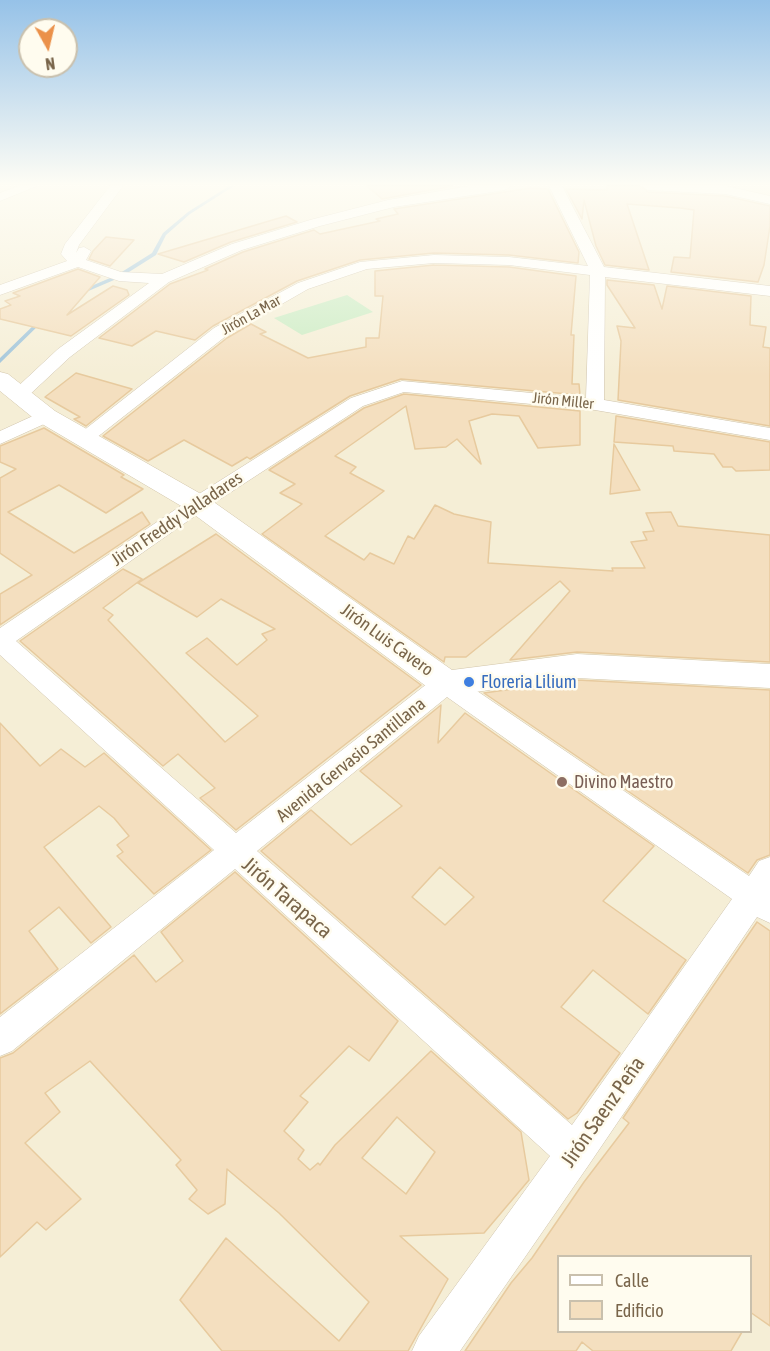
<!DOCTYPE html>
<meta charset="utf-8">
<style>
body{margin:0}
#map{position:relative;width:770px;height:1351px;overflow:hidden;background:#fdfae8;font-family:"Asap Condensed",sans-serif}
canvas{display:block}
.legend{position:absolute;left:557px;top:1255px;width:195px;height:78px;box-sizing:border-box;background:#fffcef;border:2px solid #c9c0ad;margin:0;padding:8px 10px;list-style:none;font-size:18px;color:#79654a}
.legend li{display:flex;align-items:center;gap:12px;height:30px}
.legend b{width:30px;border:2px solid #c9c0ad}
.north{position:absolute;left:18px;top:18px;width:60px;height:60px;box-sizing:border-box;background:#fffcef;border:2px solid #c9c0ad;border-radius:50%;rotate:172deg;font-size:16px;font-weight:700;line-height:24px;text-align:center;color:#79654a}
.north::after{content:'';display:block;margin:auto;width:21px;height:27px;background:#eb914a;clip-path:polygon(50% 0,100% 100%,50% 72%,0 100%)}
</style>
<div id="map">
<canvas width="770" height="1351"></canvas>
<ul class="legend">
<li><b style="height:8px;background:#fff"></b>Calle</li>
<li><b style="height:16px;background:#f4dfbf"></b>Edificio</li>
</ul>
<div class="north">N</div>
</div>
<script>
const ctx = document.querySelector('canvas').getContext('2d');
ctx.lineJoin = 'round';
function fill(path, color) {
  ctx.fillStyle = color;
  ctx.fill(path, 'evenodd');
}
function poly(rows) {
  const path = new Path2D();
  for (const r of rows) {
    path.moveTo(r[0], r[1]);
    for (let i = 2; i < r.length; i += 2) path.lineTo(r[i], r[i + 1]);
  }
  return path;
}
function trace(path, color, width, dash) {
  ctx.strokeStyle = color;
  ctx.lineWidth = width;
  ctx.lineCap = dash ? 'butt' : 'round';
  ctx.setLineDash(dash || []);
  ctx.stroke(path);
}
function drawText(font, color, halo, rows, align = 'center') {
  ctx.font = font + ' "Asap Condensed",sans-serif';
  ctx.lineWidth = 5;
  ctx.setLineDash([]);
  ctx.textBaseline = 'middle';
  ctx.strokeStyle = halo;
  ctx.fillStyle = color;
  for (const [text, x, y, turn = 0] of rows) {
    ctx.save();
    ctx.translate(x, y);
    ctx.rotate((+turn || 0) * Math.PI / 180);
    ctx.textAlign = isNaN(turn) ? turn : align;
    if (halo) ctx.strokeText(text, 0, 0);
    ctx.fillText(text, 0, 0);
    ctx.restore();
  }
}
fill(poly([
 [0,186,770,186,770,1351,0,1351],
 [558,1256,750,1256,750,1332,558,1332]
]), '#f5eed6');
fill(poly([
 [347,295,373,312,302,335,274,318]
]), '#cdecc5');
fill(poly([
 [229,186,234,186,190,214,166,235,156,255,121,277,86,292,82,292,82,290,117,275,152,253,163,233,188,212,229,186],
 [38,321,42,322,0,363,0,358,38,321]
]), '#a1c5da');
const building = poly([
 [367,186,453,186,382,199,367,186],
 [607,186,640,186,648,192,725,196,770,206,770,226,764,265,758,282,671,272,674,257,690,258,694,210,680,208,627,204,649,270,605,265,596,246,584,200,582,219,566,189,607,190,607,186],
 [531,188,548,189,579,252,578,263,509,255,434,253,360,260,297,281,213,326,195,340,156,331,132,346,99,338,170,284,208,270,205,269,243,252,314,230,320,234,380,221,376,219,398,214,394,209,531,188],
 [286,216,297,222,231,242,184,262,158,254,286,216],
 [106,237,134,240,110,266,89,259,93,251,106,237],
 [434,265,509,267,576,276,571,335,574,335,572,384,579,384,580,395,401,379,350,396,250,459,247,457,232,466,184,440,148,461,103,436,227,338,251,324,266,332,260,334,308,358,366,347,366,338,379,338,383,296,375,296,375,271,434,265],
 [78,269,100,277,67,315,113,286,127,290,129,295,71,336,0,319,0,309,11,305,5,301,20,296,13,293,78,269],
 [607,280,654,285,662,309,667,286,751,296,750,325,766,327,763,347,770,348,770,426,618,400,621,341,617,326,635,328,607,285,607,280],
 [76,373,132,389,86,426,74,419,80,417,45,397,76,373],
 [404,394,580,411,580,445,538,448,519,416,492,414,469,421,481,464,457,439,446,447,415,449,406,406,335,456,356,467,350,473,384,491,325,536,364,560,370,553,394,564,408,536,414,539,435,505,454,514,491,522,488,563,613,571,612,568,645,568,631,542,647,540,643,532,654,531,646,513,671,512,678,526,770,535,770,662,577,652,510,660,570,591,560,581,466,657,445,657,444,662,262,534,302,504,280,493,295,484,269,470,364,408,404,394],
 [616,416,770,442,770,470,736,471,732,467,723,467,714,454,674,451,673,446,614,442,616,416],
 [44,428,124,475,121,477,143,489,106,513,59,485,8,512,74,553,142,512,150,524,0,625,0,594,32,575,0,553,0,478,16,469,0,462,0,446,44,428],
 [614,444,640,490,610,494,614,444],
 [216,534,421,685,236,830,200,798,215,788,178,754,163,766,20,641,123,569,142,579,103,608,113,615,108,620,225,742,258,716,186,653,207,638,237,665,267,640,262,634,275,629,221,599,197,617,138,583,216,534],
 [577,680,770,690,770,855,757,860,748,873,484,693,577,680],
 [441,705,438,743,465,713,654,846,603,901,686,960,648,1014,593,970,561,1007,620,1053,577,1113,568,1119,261,851,311,810,351,845,402,806,360,771,441,705],
 [440,867,474,897,445,925,412,897,440,867],
 [0,723,40,766,61,749,85,767,104,753,211,850,154,894,117,856,123,852,117,845,129,836,114,818,99,806,44,847,111,927,91,943,59,907,29,931,58,969,0,1014,0,723],
 [235,872,398,1021,369,1061,349,1046,300,1096,308,1102,284,1131,304,1150,298,1159,310,1170,318,1163,320,1165,335,1145,431,1051,521,1132,529,1180,484,1233,400,1236,448,1279,408,1351,222,1351,180,1300,226,1238,339,1341,369,1302,279,1213,227,1169,225,1204,208,1214,189,1199,197,1190,176,1165,181,1160,90,1061,45,1093,60,1112,25,1143,81,1199,46,1230,37,1222,0,1257,0,1058,13,1053,134,955,156,982,183,961,161,932,235,872],
 [397,1117,435,1152,406,1194,362,1158,397,1117],
 [757,922,770,931,770,1326,750,1312,750,1257,558,1257,558,1332,742,1332,731,1351,593,1351,582,1342,576,1351,465,1351,511,1283,532,1258,584,1182,629,1123,623,1118,757,922]
]);
fill(building, '#f4dfbf');
trace(building, '#e7ca9e', 1.5);
const street = poly([
 [18,186,37,186,0,201,0,193,18,186],
 [110,186,123,186,79,245,76,253,79,248,84,247,91,251,86,260,121,272,162,274,232,244,310,220,388,200,469,186,511,186,505,190,394,207,320,226,242,250,169,282,70,357,26,398,14,398,11,394,14,390,58,349,149,283,119,281,78,267,0,295,0,285,67,261,61,254,65,244,110,186],
 [549,186,562,186,604,267,770,286,770,296,605,277,604,400,770,428,770,440,595,410,404,392,363,406,205,509,16,641,236,833,437,676,446,673,455,676,749,876,759,861,770,857,770,923,757,917,588,1166,460,1351,412,1351,419,1336,550,1156,235,869,12,1051,0,1056,0,1017,214,850,0,655,0,628,191,499,351,398,402,381,586,398,590,275,509,265,434,263,367,269,308,289,226,336,91,442,77,442,74,438,214,328,298,283,360,262,434,255,509,257,588,266,549,186],
 [447,697,732,899,572,1125,257,851,447,697],
 [642,186,726,186,770,196,770,204,725,194,648,190,642,186],
 [46,410,53,412,55,416,53,420,0,444,0,431,46,410]
]);
const secondary = poly([
 [0,372,8,374,55,411,208,498,452,670,577,654,770,664,770,688,577,678,446,696,434,692,188,510,37,421,0,391,0,372]
]);
trace(street, '#d0c4ad', 1);
trace(secondary, '#d3c6aa', 1);
fill(street, '#fff');
fill(secondary, '#fff');
const sky = ctx.createLinearGradient(0, 0, 0, 376);
sky.addColorStop(0, '#96c2e8');
sky.addColorStop(0.49, '#fefdf5');
sky.addColorStop(1, '#fefdf500');
ctx.fillStyle = sky;
ctx.fillRect(0, 0, 770, 376);
for (const [x, y, r, color] of [
 [469,682,6,"#3f7fe0"],
 [562,782,6,"#8d6e63"]
]) {
  const dot = new Path2D();
  dot.arc(x, y, r, 0, 2 * Math.PI);
  ctx.fillStyle = color;
  ctx.fill(dot);
  trace(dot, '#fffcef', 2);
}
drawText('15px', '#79654a', '#fffcef', [
 ["Jirón La Mar",251,315,-29],
 ["Jirón Miller",563,401,6]
]);
drawText('18px', '#79654a', '#fffcef', [
 ["Jirón Freddy Valladares",177,519,-34],
 ["Jirón Luis Cavero",387,640,36],
 ["Avenida Gervasio Santillana",351,760,-39]
]);
drawText('18px', '#366cbe', '#fffcef', [
 ["Floreria Lilium",481,682]
], 'left');
drawText('18px', '#785e54', '#fffcef', [
 ["Divino Maestro",574,782]
], 'left');
drawText('21px', '#79654a', '#fffcef', [
 ["Jirón Tarapaca",287,898,41],
 ["Jirón Saenz Peña",603,1112,-55]
]);
</script>
